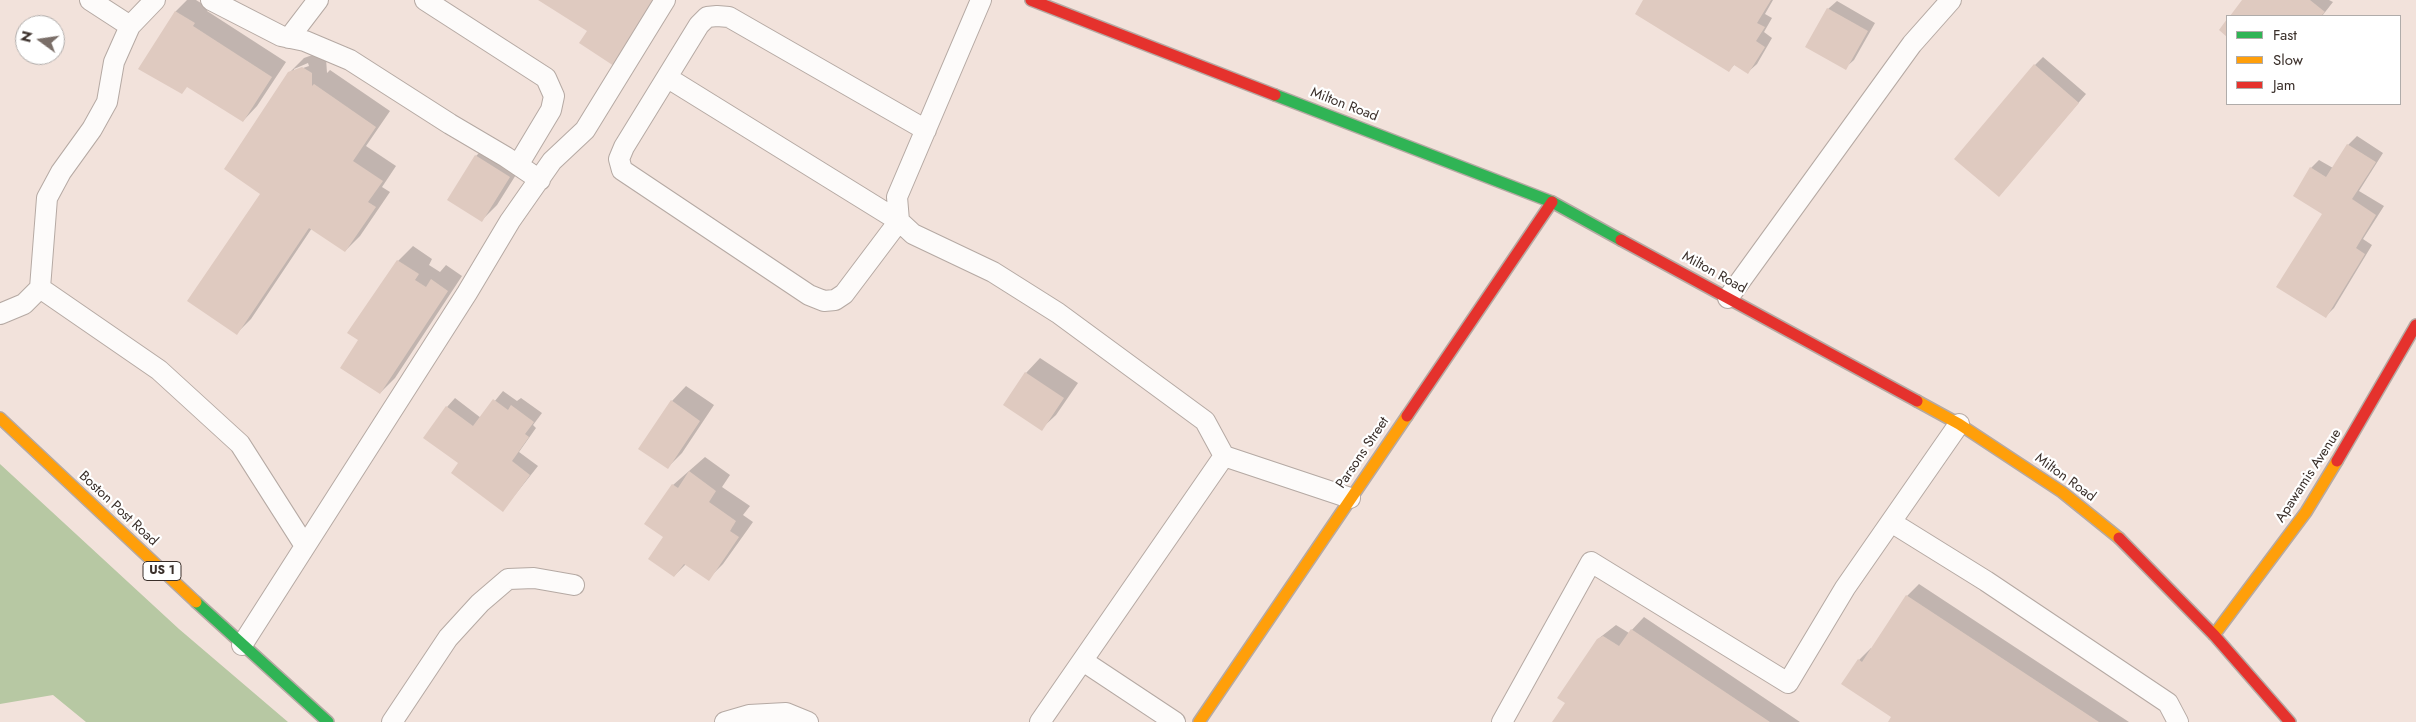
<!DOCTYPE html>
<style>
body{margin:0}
#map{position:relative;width:2416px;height:722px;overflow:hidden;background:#f2e2db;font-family:Jost,sans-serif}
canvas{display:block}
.legend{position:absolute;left:2226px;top:15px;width:175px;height:90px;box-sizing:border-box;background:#fff;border:1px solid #b0acaa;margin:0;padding:6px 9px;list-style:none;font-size:15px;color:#3a2f2a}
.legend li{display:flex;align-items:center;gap:10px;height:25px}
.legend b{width:25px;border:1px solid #b0acaa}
.north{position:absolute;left:15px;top:15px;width:50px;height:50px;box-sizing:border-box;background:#fff;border:1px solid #b0acaa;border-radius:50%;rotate:284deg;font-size:14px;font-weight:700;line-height:20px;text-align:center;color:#3a2f2a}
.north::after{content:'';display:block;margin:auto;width:18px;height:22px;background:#7a6e68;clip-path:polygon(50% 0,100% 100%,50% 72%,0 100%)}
</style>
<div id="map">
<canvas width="2416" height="722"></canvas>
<ul class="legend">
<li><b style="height:6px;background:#30b455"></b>Fast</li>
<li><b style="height:6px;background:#ff9f0a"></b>Slow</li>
<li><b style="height:6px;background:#e5322d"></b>Jam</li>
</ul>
<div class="north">N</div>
</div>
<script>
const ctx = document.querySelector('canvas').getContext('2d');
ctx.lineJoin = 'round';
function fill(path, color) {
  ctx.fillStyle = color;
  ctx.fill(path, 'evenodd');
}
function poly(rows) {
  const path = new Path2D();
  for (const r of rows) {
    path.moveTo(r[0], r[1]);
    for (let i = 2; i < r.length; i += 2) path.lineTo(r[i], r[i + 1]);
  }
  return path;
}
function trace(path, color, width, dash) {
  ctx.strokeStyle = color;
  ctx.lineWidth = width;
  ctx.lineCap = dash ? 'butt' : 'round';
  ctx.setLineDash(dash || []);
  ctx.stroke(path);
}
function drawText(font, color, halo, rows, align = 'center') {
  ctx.font = font + ' Jost,sans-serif';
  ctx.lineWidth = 4.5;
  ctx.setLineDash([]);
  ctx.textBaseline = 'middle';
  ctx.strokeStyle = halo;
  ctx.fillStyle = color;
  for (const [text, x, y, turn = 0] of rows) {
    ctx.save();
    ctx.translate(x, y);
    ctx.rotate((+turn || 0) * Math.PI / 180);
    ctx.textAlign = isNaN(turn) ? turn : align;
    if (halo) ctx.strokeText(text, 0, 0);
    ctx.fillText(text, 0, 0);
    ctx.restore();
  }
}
fill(poly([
 [0,464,179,629,288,722,86,722,53,695,0,704]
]), '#b7c8a3');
fill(poly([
 [187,0,196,0,209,8,207,11,286,62,257,106,243,121,188,86,140,68,176,11],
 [1645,0,1773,0,1765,14,1772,18,1764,32,1772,38,1757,64,1748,72,1735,64,1729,70],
 [2244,0,2329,0,2333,2,2322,16,2231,16],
 [1837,1,1875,23,1854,60,1845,68,1828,9],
 [318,53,326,58,327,73,330,70,390,111,366,146,396,166,382,187,390,192,360,236,345,251,312,228,251,319,237,333,261,194,289,73,304,58],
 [308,63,309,66,294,71,294,69],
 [2043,57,2086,94,1999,196,2035,65],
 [2357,136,2383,153,2359,191,2384,206,2363,239,2372,245,2334,308,2326,316,2323,213,2311,168,2319,160,2333,168,2348,145],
 [491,141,524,162,497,205,482,220,476,156],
 [413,246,432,259,429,265,440,272,446,265,462,276,395,378,380,393,359,340,398,261],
 [1040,358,1078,383,1056,415,1041,429,1026,373],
 [686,386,714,405,682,453,667,468,672,401],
 [503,391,517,401,521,398,542,413,533,425,536,428,519,452,538,466,503,510,460,463,447,407,455,398,481,418],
 [705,457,730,475,722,487,750,506,743,515,753,522,723,564,708,579,686,564,674,576,665,536,673,485],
 [1919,584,2129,722,1889,722,1893,717,1859,660,1871,648,1872,649,1907,596],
 [1644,617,1800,722,1554,722,1567,703,1598,639,1616,625,1629,633]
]), '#0003');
fill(poly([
 [538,0,656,0,614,66,579,43,587,31],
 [1643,0,1771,0,1757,23,1765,27,1756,41,1765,47,1748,74,1734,65,1729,72,1635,14],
 [2242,0,2310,0,2325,12,2321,16,2230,16],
 [1827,8,1868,31,1846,70,1805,47],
 [175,11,195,23,193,26,272,77,243,122,187,87,182,94,138,69],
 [2227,19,2227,37,2219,30],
 [2034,64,2079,103,1999,197,1954,159],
 [302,67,312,73,312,86,314,84,376,127,353,161,383,181,368,202,376,207,345,252,309,228,237,335,187,301,260,194,224,169,288,72],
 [2347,144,2376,162,2352,199,2376,215,2356,248,2365,254,2326,318,2276,287,2322,214,2293,196,2310,167,2326,177],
 [475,155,510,177,482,222,447,200],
 [397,260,419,274,415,280,426,287,431,279,448,291,380,394,340,368,358,340,347,333],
 [1025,372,1064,398,1042,431,1003,405],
 [493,399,508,410,511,405,534,422,525,434,529,437,512,461,530,475,503,512,451,473,458,463,423,438,446,406,473,426],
 [671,400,700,421,668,469,638,449],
 [689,471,716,491,709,502,736,521,730,531,739,537,709,581,684,564,674,577,648,559,663,537,644,524,672,484,678,488],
 [1906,595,2099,722,1888,722,1891,717,1841,684,1858,659,1862,662],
 [1631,629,1770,722,1552,722,1565,703,1557,698,1597,639,1603,636,1619,646]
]), '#dfcac0');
const lane = poly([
 [90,0,130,26],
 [211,0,281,36,305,41,350,60,450,124,506,157,540,180],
 [425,0,546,78,554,96,551,110,518,165],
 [981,0,897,197,899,221,913,234,993,272,1058,313,1205,421,1224,456,1040,722],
 [289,38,318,0],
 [668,78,899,221,844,294,835,300,824,301,809,295,622,170,619,159,624,147,699,25,707,17,717,16,729,17,926,130],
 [40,288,159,370,240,444,305,546],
 [1728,298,1912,44,1951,0],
 [0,314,24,304,40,288,47,198,61,172,92,129,107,102,114,62,130,26,155,0],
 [1224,456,1350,498],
 [1891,522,1986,581,2168,703,2178,722],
 [242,645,467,293,510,221,552,161,585,130,665,0],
 [1083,661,1175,722],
 [392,722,448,638,480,603,508,579,534,578,574,585],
 [725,722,749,715,786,713,808,722],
 [1502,722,1591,562,1788,683,1845,588,1959,424]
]);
const fast = poly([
 [1275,95,1552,202,1621,240],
 [196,602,328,722]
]);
const slow = poly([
 [1917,401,1959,424,2062,492,2119,538],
 [0,418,196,602],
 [2214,635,2306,512,2337,461],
 [1199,722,1407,416]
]);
const jam = poly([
 [1031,0,1275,95],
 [1621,240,1917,401],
 [1407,416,1552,202],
 [2337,461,2416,325],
 [2119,538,2214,635,2290,722]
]);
trace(lane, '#b5a9a3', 22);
trace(fast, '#b5a9a3', 14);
trace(slow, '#b5a9a3', 14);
trace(jam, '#b5a9a3', 14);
trace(lane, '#fdfbfa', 20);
trace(fast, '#30b455', 11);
trace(slow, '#ff9f0a', 11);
trace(jam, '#e5322d', 11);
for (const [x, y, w] of [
 [162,571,38]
]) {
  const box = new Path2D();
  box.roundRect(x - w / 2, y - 9.5, w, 19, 4);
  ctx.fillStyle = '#fff';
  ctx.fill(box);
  trace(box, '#3a2f2a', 1);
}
drawText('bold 12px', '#3a2f2a', null, [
 ["US 1",162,571]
]);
drawText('14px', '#3a2f2a', '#fff', [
 ["Milton Road",1344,105,21],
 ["Milton Road",1714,273,29],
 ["Parsons Street",1363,453,-56],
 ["Apawamis Avenue",2309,476,-57],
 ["Milton Road",2065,478,36],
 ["Boston Post Road",118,509,43]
]);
</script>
